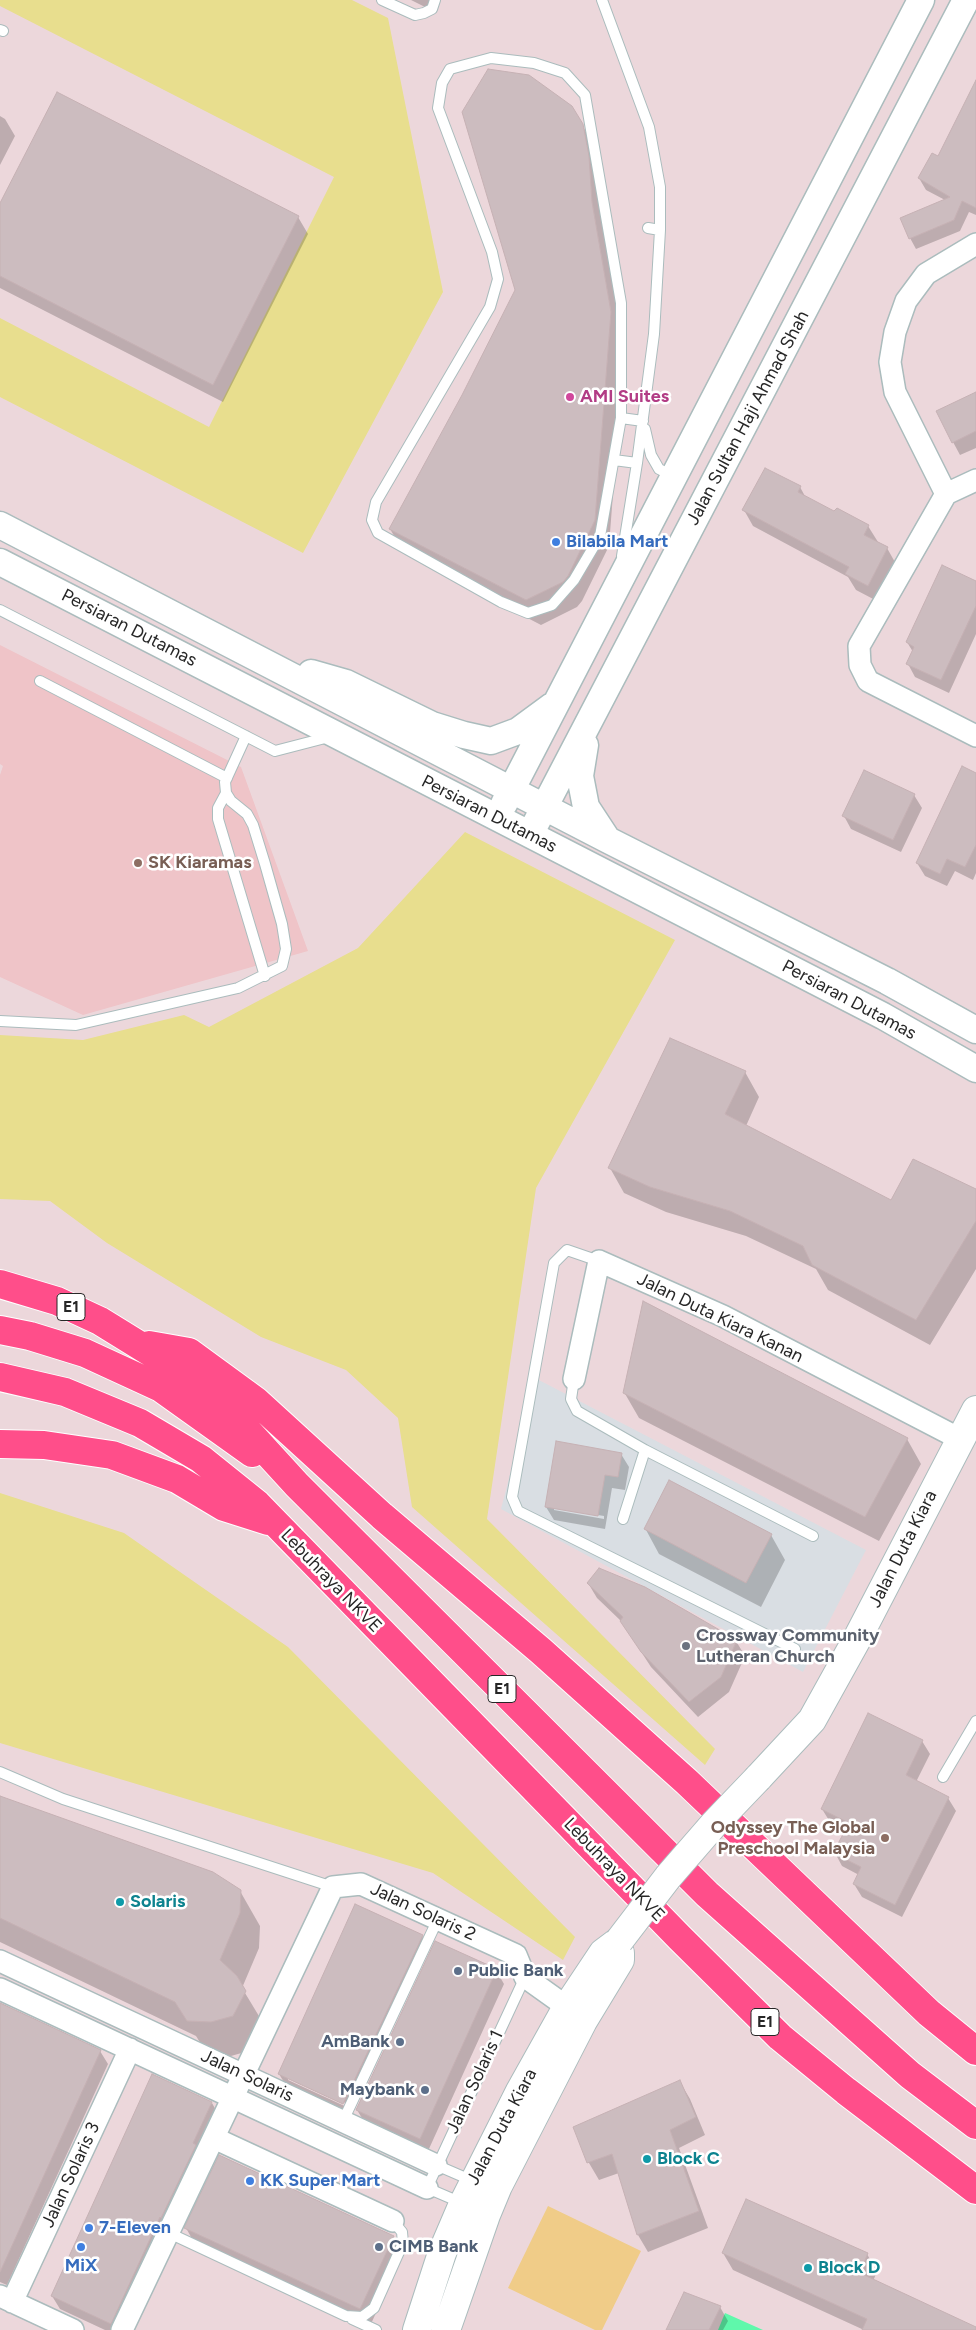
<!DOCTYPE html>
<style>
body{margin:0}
canvas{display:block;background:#ecd7db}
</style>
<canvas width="976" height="2330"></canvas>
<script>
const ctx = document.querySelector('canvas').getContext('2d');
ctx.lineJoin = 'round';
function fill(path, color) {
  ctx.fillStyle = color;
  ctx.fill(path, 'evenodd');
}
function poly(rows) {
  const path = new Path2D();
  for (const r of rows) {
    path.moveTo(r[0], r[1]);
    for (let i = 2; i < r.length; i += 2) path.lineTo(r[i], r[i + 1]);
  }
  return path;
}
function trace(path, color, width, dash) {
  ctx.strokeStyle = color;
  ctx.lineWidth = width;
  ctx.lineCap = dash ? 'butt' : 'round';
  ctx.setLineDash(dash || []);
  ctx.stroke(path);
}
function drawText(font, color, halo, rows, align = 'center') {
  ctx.font = font + ' Figtree,sans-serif';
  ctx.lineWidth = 5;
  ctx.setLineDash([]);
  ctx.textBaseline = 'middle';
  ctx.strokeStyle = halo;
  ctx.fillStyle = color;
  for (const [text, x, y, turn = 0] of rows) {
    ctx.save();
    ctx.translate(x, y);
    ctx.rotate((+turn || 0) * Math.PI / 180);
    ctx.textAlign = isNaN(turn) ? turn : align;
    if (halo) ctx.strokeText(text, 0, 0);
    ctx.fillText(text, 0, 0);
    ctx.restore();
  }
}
fill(poly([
 [535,1378,866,1550,803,1672,501,1509]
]), '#d9dee3');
fill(poly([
 [0,645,241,767,308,951,83,1015,0,977,0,775,3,766,0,764]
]), '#efc4c8');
fill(poly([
 [0,0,352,0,388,18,443,292,303,553,0,397,0,318,209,427,334,177,0,6],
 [465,832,675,940,536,1188,487,1519,715,1749,705,1765,412,1507,398,1418,346,1370,261,1337,107,1243,50,1201,0,1199,0,1035,83,1040,184,1015,209,1027,358,948],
 [0,1493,124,1533,288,1647,575,1937,563,1960,433,1873,0,1743]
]), '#e8de8e');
fill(poly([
 [548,2206,641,2251,602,2330,595,2330,508,2288]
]), '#f0cc88');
fill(poly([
 [725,2313,763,2330,718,2330]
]), '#5ff8ab');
fill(poly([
 [411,0,431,0,427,8],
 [976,108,976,215,969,212,960,231,916,249,910,238,945,200,926,190,919,178,939,158],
 [0,116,5,119,15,136,0,165],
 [582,125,597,151,625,338,609,546,582,601,577,607,541,625,405,554,390,529,463,396,516,290],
 [0,206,298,217,308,234,223,402,0,288],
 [976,393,976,448,960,455,953,442],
 [800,487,806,498,835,513,868,526,878,542,887,548,896,564,877,601,856,590,848,577,753,526,744,510],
 [976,583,976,634,949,693,915,677,908,664,913,652,907,642],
 [976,774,976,873,973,880,955,871,947,886,925,876,917,863],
 [914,795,922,808,901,852,851,829,844,816],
 [745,1072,759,1097,746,1126,891,1201,976,1190,976,1269,930,1345,828,1290,816,1269,746,1236,666,1212,624,1193,610,1168],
 [624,1392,907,1439,921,1464,879,1541,639,1418],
 [621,1454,629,1467,625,1490,612,1488,605,1529,554,1520,546,1507],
 [554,1508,604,1516,604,1519,554,1510],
 [645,1528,771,1535,785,1560,761,1607,659,1554],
 [588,1583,736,1641,745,1656,729,1692,698,1717,651,1667,621,1621,597,1598],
 [922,1741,930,1754,916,1782,948,1798,956,1811,902,1917,862,1897,854,1884,859,1875,842,1866,835,1853,846,1830,830,1822,822,1809],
 [0,1798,240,1891,260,1926,259,1948,242,1988,265,2026,252,2050,231,2056,208,2055,196,2036,0,1942],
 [422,1936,429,1950,351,2116,287,2087,279,2074],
 [288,2078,350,2105,349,2108,288,2080],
 [496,1970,504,1984,428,2151,365,2123,357,2110],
 [0,2004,100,2051,108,2064,7,2285,0,2282],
 [680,2082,690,2099,705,2135,679,2148,708,2228,648,2252,638,2235,619,2173,599,2180,589,2163,575,2128],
 [212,2103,219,2116,121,2330,105,2330,60,2309,52,2296],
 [186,2228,393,2237,403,2254,370,2326,196,2246],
 [723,2253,867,2254,877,2272,873,2281,976,2330,864,2330,733,2270],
 [720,2307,728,2321,723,2330,667,2330]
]), '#0003');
const building = poly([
 [488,69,529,75,572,106,583,124,589,156,592,202,611,312,595,520,568,576,563,582,526,600,389,529,462,395,515,290,462,112,488,69],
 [976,80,976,208,962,201,954,220,909,239,900,218,950,197,918,178,932,153,938,156,976,80],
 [57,92,299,216,213,385,0,276,0,203,57,92],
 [976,392,976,431,952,443,936,411,976,392],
 [765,468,801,486,798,492,834,511,837,508,869,525,864,535,888,547,868,586,845,574,849,567,742,510,765,468],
 [942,565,976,581,976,606,941,680,906,664,914,647,906,642,942,565],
 [962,766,976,773,976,845,965,867,947,859,940,874,916,863,962,766],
 [864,770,915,794,893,840,842,816,864,770],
 [670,1038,746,1071,725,1114,891,1200,913,1159,976,1189,976,1221,916,1320,812,1265,803,1246,730,1211,650,1187,608,1168,670,1038],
 [643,1301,908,1438,865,1517,623,1393,643,1301],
 [556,1441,622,1453,618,1477,605,1475,598,1516,545,1507,556,1441],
 [669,1480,772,1534,746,1583,644,1529,669,1480],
 [599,1568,645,1587,737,1640,721,1677,689,1702,641,1652,620,1621,623,1617,587,1583,599,1568],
 [868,1713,923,1740,906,1775,949,1797,895,1905,853,1884,861,1867,833,1853,849,1823,821,1809,868,1713],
 [0,1796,213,1872,241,1890,240,1913,220,1960,237,1976,246,1991,233,2016,211,2022,187,2021,175,2002,0,1918,0,1796],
 [355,1904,423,1935,343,2104,278,2074,355,1904],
 [435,1941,497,1969,420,2139,356,2110,435,1941],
 [0,2003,101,2050,0,2272,0,2003],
 [152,2074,212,2102,193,2143,196,2145,161,2218,160,2217,111,2324,51,2296,152,2074],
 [680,2080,696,2117,670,2130,699,2211,637,2235,612,2154,587,2163,573,2127,680,2080],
 [219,2155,394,2236,360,2309,184,2228,219,2155],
 [746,2199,868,2253,860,2273,976,2327,976,2330,862,2330,867,2319,722,2253,746,2199],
 [684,2292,721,2306,709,2330,666,2330,684,2292]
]);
fill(building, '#ccbcbf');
trace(building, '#c6b1b4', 1);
const service = poly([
 [382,0,415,15,424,13,432,9,435,0],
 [602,0,649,127,660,187,660,230,654,334,637,463,622,556],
 [0,30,3,31],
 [491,58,534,63,565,73,585,95,621,303,621,418,600,536,574,580,552,605,528,613,501,602,378,533,372,520,376,502,490,307,498,279,492,252,438,108,442,83,450,69,491,58],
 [648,228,660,230],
 [621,418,643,421],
 [645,429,651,455,659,469,673,476],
 [614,460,637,463],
 [0,610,275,751,329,737],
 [40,681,227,778],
 [226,793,218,808,218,819,265,976],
 [0,1021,76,1025,238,988,282,966,286,949,282,924,265,864,253,825,247,814,231,801,226,793,225,782,246,736],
 [599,1261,567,1250,554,1263,512,1497,518,1511,795,1649],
 [574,1379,571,1399,577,1411,645,1450,813,1536],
 [623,1519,645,1450],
 [0,1772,63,1799,333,1887],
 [943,1777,976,1721],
 [343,2121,438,1919],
 [436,2165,473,2181],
 [462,2203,427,2188,525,1977],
 [169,2233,346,2316,362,2317,374,2308,403,2243,402,2232,393,2221],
 [352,2319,376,2330]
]);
const minor = poly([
 [976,244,926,274,906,301,895,332,890,362,895,392,946,494,859,646,860,665,868,681,976,736],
 [946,494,976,480],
 [574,1379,599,1261,723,1316,960,1439],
 [0,1961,436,2165],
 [0,1989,427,2188],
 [214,2138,393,2221],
 [0,2296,73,2330],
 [12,2302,130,2049],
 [122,2330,333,1887,361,1884,516,1955,525,1977,567,2007]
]);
const tertiary = poly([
 [0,525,608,840,887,981,976,1030],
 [0,562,883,1016,976,1069],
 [311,673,346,683,432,725,464,735,491,741,518,731,552,706],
 [585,745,580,776,586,807,607,839],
 [504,804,921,0],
 [536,823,966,0]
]);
const secondary = poly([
 [758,1778,812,1720,857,1639,976,1410],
 [417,2330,442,2253,463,2204,520,2091,567,2007,603,1953,619,1941],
 [446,2330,486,2215,498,2186,583,2021,620,1960,620,1953]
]);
const motorway = poly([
 [0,1284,57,1301,100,1321,181,1371,233,1415,297,1485,707,1894,910,2075,976,2125],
 [0,1330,30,1336,85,1353,161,1388,252,1453],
 [149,1345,189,1352,256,1401,382,1516,541,1651,687,1782,929,2013,976,2051],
 [0,1377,65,1392,140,1423,201,1459,257,1504,680,1938,780,2037,846,2091,976,2190],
 [0,1444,44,1445,112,1455,177,1479,224,1507,268,1521]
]);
trace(service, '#abbcbd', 12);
trace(minor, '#abbcbd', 24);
trace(tertiary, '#abbcbd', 29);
trace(secondary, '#abbcbd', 30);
trace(motorway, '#fff', 30);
trace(service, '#fff', 10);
trace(minor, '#fff', 21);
trace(tertiary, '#fff', 26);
trace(secondary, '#fff', 28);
trace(motorway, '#ff4e8a', 28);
const secondaryBridge = poly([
 [619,1941,668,1877,714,1824,758,1778]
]);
trace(secondaryBridge, '#abbcbd', 30, []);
trace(secondaryBridge, '#fff', 28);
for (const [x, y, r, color] of [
 [570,397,5,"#d1479c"],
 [556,542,5,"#3f7fe0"],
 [138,863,5,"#8d6e63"],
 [686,1646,5,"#6b7280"],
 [885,1838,5,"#8d6e63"],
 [120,1902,5,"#0f9aa8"],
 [458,1971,5,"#5c6f8a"],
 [400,2042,5,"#5c6f8a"],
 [425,2090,5,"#5c6f8a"],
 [647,2159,5,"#0f9aa8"],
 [250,2181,5,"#3f7fe0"],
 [89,2228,5,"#3f7fe0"],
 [81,2247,5,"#3f7fe0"],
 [379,2247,5,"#5c6f8a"],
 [808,2268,5,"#0f9aa8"]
]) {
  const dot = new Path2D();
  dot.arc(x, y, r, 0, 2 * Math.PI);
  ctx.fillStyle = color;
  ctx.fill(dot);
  trace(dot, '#fff', 2);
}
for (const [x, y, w] of [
 [71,1307,28],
 [502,1689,28],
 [765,2022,28]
]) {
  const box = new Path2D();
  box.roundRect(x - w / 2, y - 13.5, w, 27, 4);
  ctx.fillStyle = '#fff';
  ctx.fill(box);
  trace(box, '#272727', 1);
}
drawText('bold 16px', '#272727', null, [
 ["E1",71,1307],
 ["E1",502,1689],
 ["E1",765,2022]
]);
drawText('bold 18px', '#b23c85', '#fff', [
 ["AMI Suites",580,397]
], 'left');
drawText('18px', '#272727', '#fff', [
 ["Jalan Sultan Haji Ahmad Shah",748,418,-62],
 ["Persiaran Dutamas",129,628,27],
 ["Persiaran Dutamas",489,814,27],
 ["Persiaran Dutamas",849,1000,28],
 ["Jalan Duta Kiara Kanan",720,1318,26],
 ["Jalan Duta Kiara",903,1549,-63],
 ["Lebuhraya NKVE",331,1581,46],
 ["Lebuhraya NKVE",614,1870,46],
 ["Jalan Solaris 2",423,1912,25],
 ["Jalan Solaris",247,2076,25],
 ["Jalan Solaris 1",475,2082,-65],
 ["Jalan Duta Kiara",502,2127,-62],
 ["Jalan Solaris 3",71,2175,-65]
]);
drawText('bold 18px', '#366cbe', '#fff', [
 ["Bilabila Mart",566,542],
 ["KK Super Mart",260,2181],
 ["7-Eleven",99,2228],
 ["MiX",81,2266,"center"]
], 'left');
drawText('bold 18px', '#785e54', '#fff', [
 ["SK Kiaramas",148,863],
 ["Odyssey The Global",875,1828,"right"],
 ["Preschool Malaysia",875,1849,"right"]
], 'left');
drawText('bold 18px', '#5b616d', '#fff', [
 ["Crossway Community",696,1636],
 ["Lutheran Church",696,1657]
], 'left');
drawText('bold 18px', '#0d838f', '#fff', [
 ["Solaris",130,1902],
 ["Block C",657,2159],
 ["Block D",818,2268]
], 'left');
drawText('bold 18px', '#4e5e75', '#fff', [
 ["Public Bank",468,1971],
 ["AmBank",390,2042,"right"],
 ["Maybank",415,2090,"right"],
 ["CIMB Bank",389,2247]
], 'left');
</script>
